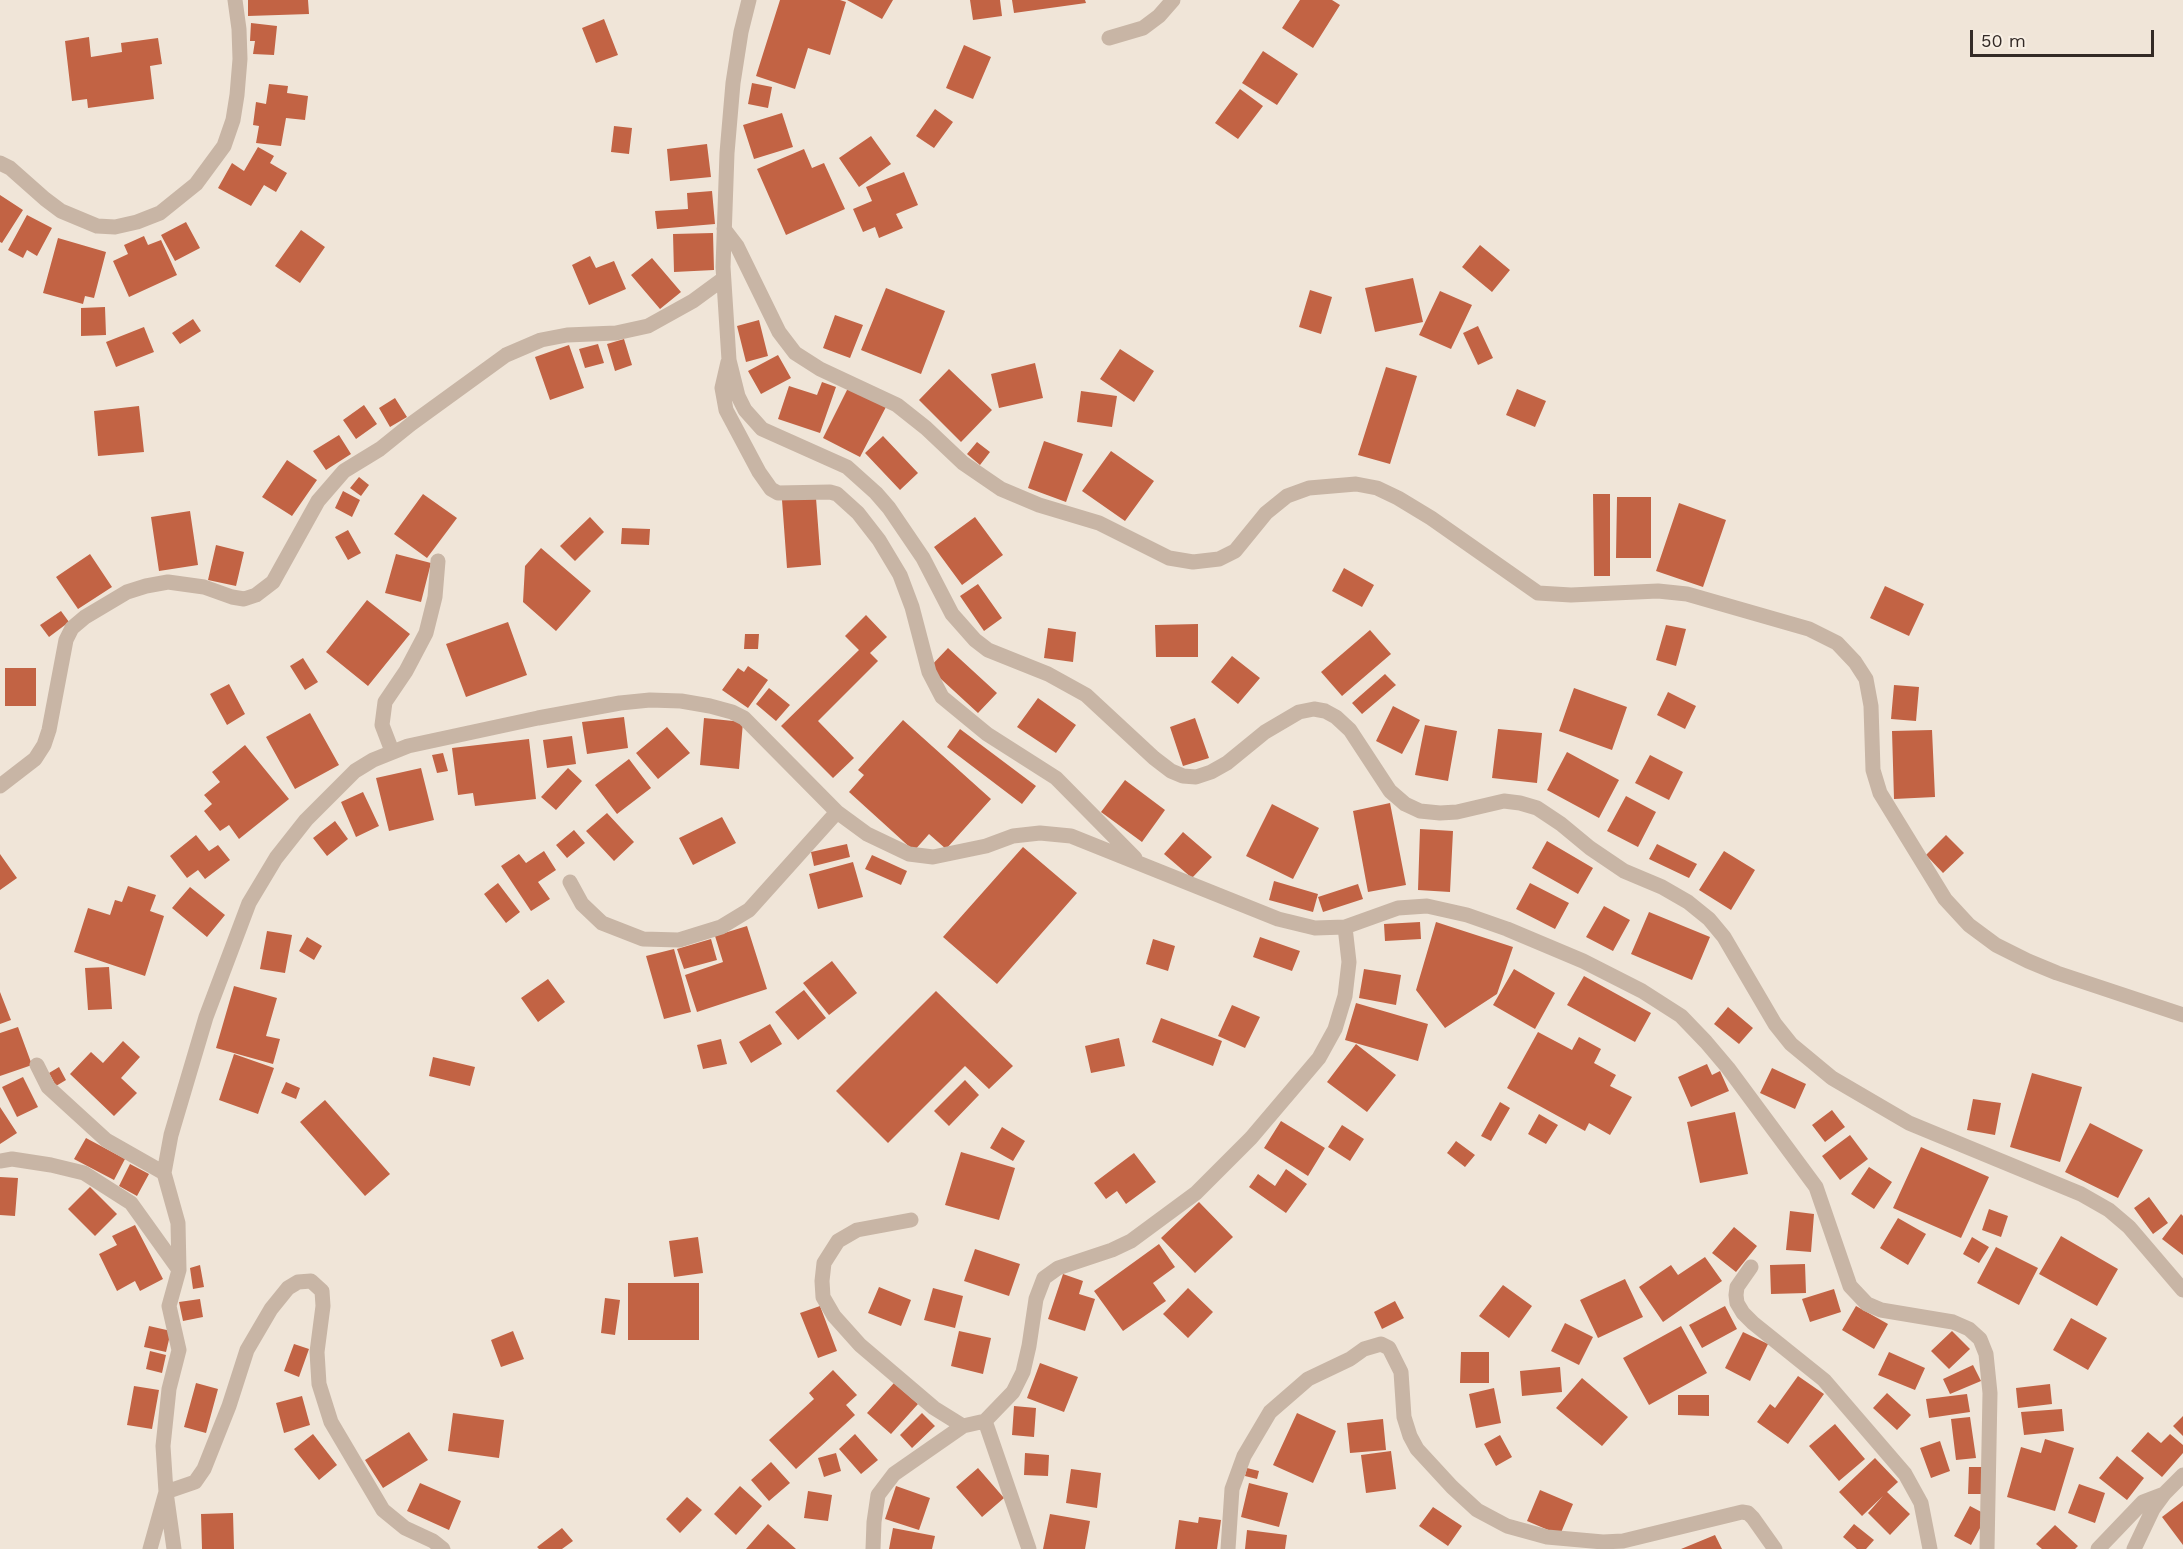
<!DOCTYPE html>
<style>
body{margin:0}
#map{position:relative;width:2183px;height:1549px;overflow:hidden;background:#f0e5d8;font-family:"Work Sans",sans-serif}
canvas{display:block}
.scale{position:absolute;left:1970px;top:30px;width:184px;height:27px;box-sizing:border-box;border:3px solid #332a26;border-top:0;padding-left:8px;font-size:18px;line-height:21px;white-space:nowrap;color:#332a26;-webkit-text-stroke:4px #f8efe4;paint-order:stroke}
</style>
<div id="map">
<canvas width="2183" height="1549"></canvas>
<div class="scale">50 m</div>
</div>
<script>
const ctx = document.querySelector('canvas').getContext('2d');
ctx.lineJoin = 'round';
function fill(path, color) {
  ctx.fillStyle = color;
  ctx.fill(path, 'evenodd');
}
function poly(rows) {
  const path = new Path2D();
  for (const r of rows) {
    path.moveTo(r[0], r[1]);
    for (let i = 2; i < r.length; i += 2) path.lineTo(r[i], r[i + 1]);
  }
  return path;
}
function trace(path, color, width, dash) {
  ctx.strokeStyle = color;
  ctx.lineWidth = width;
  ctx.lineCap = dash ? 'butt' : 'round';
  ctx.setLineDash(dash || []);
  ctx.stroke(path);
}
fill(poly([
 [248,0,308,0,309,14,248,16],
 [780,0,840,0,846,2,830,55,808,48,795,89,756,76],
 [847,0,893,0,882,19],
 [970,0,1000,0,1002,16,973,20],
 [1012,0,1085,0,1086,3,1014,13],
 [1300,0,1332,0,1340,5,1313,48,1282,28],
 [604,19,618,55,596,63,582,28],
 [251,23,277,26,274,55,253,54,255,41,250,41],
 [89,37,91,57,122,52,121,43,158,38,162,64,150,66,154,99,88,108,87,99,72,101,65,41],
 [964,45,991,57,973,99,946,88],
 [1263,51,1298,74,1277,105,1242,83],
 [752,83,772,87,768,108,748,104],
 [269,84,288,86,287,93,308,96,305,120,286,118,281,146,256,143,259,126,253,125,256,102,266,104],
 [1240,89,1263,106,1238,139,1215,123],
 [935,109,953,122,934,148,916,136],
 [782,113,793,147,754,159,743,125],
 [614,126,632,128,629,154,611,152],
 [871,136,891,164,859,187,839,158],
 [707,144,711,177,670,181,667,149],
 [258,147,274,156,270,163,287,173,276,192,264,185,251,206,218,188,232,163,244,171],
 [804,149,812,168,824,163,845,209,786,235,757,169],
 [904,172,918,205,896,214,903,228,879,238,875,227,863,232,853,209,872,201,866,187],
 [712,191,715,224,657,229,655,211,688,209,687,193],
 [0,195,23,210,2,243,0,242],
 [27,215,52,228,37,256,27,250,23,258,8,250],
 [186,222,200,248,175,261,161,235],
 [301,230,325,247,300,283,275,266],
 [713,233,714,270,674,272,673,234],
 [144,236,148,245,161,240,177,275,129,297,113,261,128,254,124,245],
 [58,238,106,252,94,298,85,296,83,304,43,293],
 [1480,245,1510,270,1492,292,1462,267],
 [590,256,596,268,614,261,626,289,589,305,572,265],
 [652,258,681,292,660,309,631,275],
 [1413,278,1423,322,1375,332,1365,288],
 [886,288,945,311,921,374,861,350],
 [1310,290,1332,297,1321,334,1299,327],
 [1440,291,1472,305,1451,349,1419,335],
 [105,307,106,335,81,336,81,308],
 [835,315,863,325,850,358,823,348],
 [193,319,201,331,180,344,172,333],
 [759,320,768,356,746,362,737,326],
 [1478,326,1493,358,1478,365,1463,333],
 [144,327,154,352,116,367,106,342],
 [624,339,632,365,615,371,607,344],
 [598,344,604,363,585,368,579,349],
 [569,345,584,388,550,400,535,357],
 [1120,349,1154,371,1134,402,1100,379],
 [778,355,791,378,761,394,748,371],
 [1035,363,1043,398,999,408,991,374],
 [1386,367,1417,376,1390,464,1358,455],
 [949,369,992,410,961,442,919,400],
 [822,382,836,387,820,433,778,419,789,386,817,395],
 [849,386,887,405,860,457,823,438],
 [1517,389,1546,401,1535,427,1506,415],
 [1081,391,1117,396,1112,427,1077,422],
 [395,398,407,417,390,427,379,408],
 [364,405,377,424,356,439,343,420],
 [139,406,144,452,98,456,94,411],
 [339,435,351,454,326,470,313,451],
 [883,436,918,473,900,490,865,453],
 [1044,441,1083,454,1066,502,1028,488],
 [977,442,990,452,980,465,967,454],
 [1111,451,1154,481,1125,521,1082,491],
 [287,460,317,480,292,516,262,497],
 [359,477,369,485,361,496,350,488],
 [343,491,360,500,352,517,335,508],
 [423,494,457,518,427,558,394,534],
 [1593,494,1610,494,1610,576,1594,576],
 [1617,497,1651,497,1651,558,1616,558],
 [816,498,821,565,787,568,782,500],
 [1679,503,1726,520,1703,587,1656,571],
 [190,511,198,565,159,571,151,517],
 [590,517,604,532,575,561,560,546],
 [975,517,1003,555,962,585,934,547],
 [622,528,650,529,649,545,621,544],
 [348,530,361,553,348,560,335,537],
 [216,545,244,552,236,586,208,580],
 [541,548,591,591,556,631,523,602,525,566],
 [90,554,112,587,78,609,56,577],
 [396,554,431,563,421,602,385,593],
 [1344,568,1374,585,1362,607,1332,591],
 [978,584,1002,618,984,631,960,596],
 [1885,586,1924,604,1909,636,1870,618],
 [367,600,410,634,368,686,326,652],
 [61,611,69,622,49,637,40,625],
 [866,615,887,637,870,653,878,661,818,721,854,758,833,778,781,726,859,650,845,636],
 [508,622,527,675,466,697,446,644],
 [1198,624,1198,657,1156,657,1155,625],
 [1666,625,1686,629,1676,666,1656,660],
 [1048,628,1076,632,1073,662,1044,658],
 [1370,630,1391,654,1342,696,1321,672],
 [745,634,759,634,758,649,744,649],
 [948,648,997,693,978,713,929,668],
 [1232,656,1260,678,1238,704,1211,682],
 [303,658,318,682,305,690,290,666],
 [748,666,768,680,748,708,722,690,738,668,744,672],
 [5,668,36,668,36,706,5,706],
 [1385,674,1396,685,1362,714,1352,703],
 [229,684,245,714,227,725,210,694],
 [1894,685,1919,687,1916,721,1891,719],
 [769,688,790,705,776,721,756,704],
 [1574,688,1627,707,1612,750,1559,731],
 [1668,692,1696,706,1685,729,1657,715],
 [1038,698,1076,725,1056,753,1017,727],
 [1393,706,1420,720,1402,754,1376,741],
 [310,713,339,765,295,789,266,737],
 [624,717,628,748,587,754,582,722],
 [704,718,743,722,739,769,700,765],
 [1195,718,1209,758,1183,766,1170,727],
 [903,720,991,799,946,849,929,834,914,851,849,792,864,775,858,770],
 [1425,725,1457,731,1448,781,1415,775],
 [667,727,690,753,658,779,636,753],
 [960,729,1036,786,1022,804,947,747],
 [1498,729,1542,733,1537,783,1492,778],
 [1932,730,1935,797,1894,799,1892,731],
 [572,736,576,764,547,768,543,740],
 [529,739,536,799,475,806,473,793,458,795,452,748],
 [245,745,289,799,239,839,229,825,220,831,204,811,212,804,204,795,220,782,212,772],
 [1567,752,1619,780,1599,818,1547,790],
 [443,753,448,771,437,773,432,755],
 [1650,755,1683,772,1669,800,1635,783],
 [629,759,651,788,617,814,595,785],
 [421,768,434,820,389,831,376,778],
 [568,768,582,781,556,810,541,797],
 [1125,780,1165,810,1142,842,1101,812],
 [363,792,379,826,356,837,341,802],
 [1626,796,1656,812,1638,847,1607,831],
 [1390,803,1406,885,1368,892,1353,811],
 [1272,804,1319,828,1293,879,1246,856],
 [607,813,634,842,614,861,586,831],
 [722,817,736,843,693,865,679,838],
 [335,821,348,839,327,856,313,838],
 [1420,829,1453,831,1450,892,1418,890],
 [574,830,585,843,567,858,556,845],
 [1183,832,1212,857,1192,878,1164,854],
 [196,835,209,851,218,845,230,860,205,879,198,870,187,878,170,856],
 [1946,835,1964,853,1943,873,1926,855],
 [1547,841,1593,868,1578,894,1532,868],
 [847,844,850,857,814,866,811,852],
 [1657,844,1697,864,1689,878,1649,859],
 [1023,847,1077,893,997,984,943,937],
 [544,851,556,870,538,882,550,899,531,911,501,866,519,854,526,863],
 [1724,851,1755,870,1731,910,1699,890],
 [0,854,17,878,0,890],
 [872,855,907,871,901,885,865,869],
 [853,862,863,897,818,909,809,874],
 [1274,881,1318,894,1313,912,1269,900],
 [498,883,520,912,506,923,484,894],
 [1530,883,1569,903,1555,929,1516,909],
 [1358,884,1363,899,1323,912,1318,897],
 [128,886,156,895,150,911,164,916,145,976,74,952,88,908,110,915,115,900,122,902],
 [190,887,225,915,207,937,172,908],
 [1604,906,1630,920,1613,951,1586,937],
 [1649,912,1710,937,1692,980,1631,954],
 [1420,922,1421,939,1385,941,1384,924],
 [1436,922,1513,947,1497,994,1445,1028,1416,990],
 [747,926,767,989,697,1012,685,975,723,962,715,936],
 [267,931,292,935,285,973,260,969],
 [307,937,322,946,314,960,299,951],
 [1260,937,1300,951,1292,971,1253,957],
 [711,939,717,960,684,969,677,949],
 [1153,939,1175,946,1168,971,1146,964],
 [674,949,691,1012,664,1019,646,956],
 [832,961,857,993,829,1015,803,983],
 [109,967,112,1009,88,1010,85,968],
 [1364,969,1401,975,1396,1005,1359,998],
 [1514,969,1555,993,1535,1029,1493,1005],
 [1584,976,1651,1013,1635,1042,1567,1005],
 [548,979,565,1002,538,1022,521,998],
 [234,986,277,998,266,1036,280,1039,273,1064,216,1048],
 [804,990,826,1018,798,1040,775,1012],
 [936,991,1013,1066,989,1089,965,1066,888,1143,836,1091],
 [0,992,11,1020,0,1024],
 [1356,1003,1428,1024,1418,1061,1345,1040],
 [1232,1005,1260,1017,1245,1048,1218,1036],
 [1728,1007,1753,1028,1739,1044,1714,1024],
 [1161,1018,1222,1041,1213,1066,1152,1042],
 [770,1024,782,1044,751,1063,739,1042],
 [18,1027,32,1065,0,1076,0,1033],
 [1538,1032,1572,1050,1579,1037,1601,1049,1594,1063,1616,1075,1610,1086,1632,1097,1610,1135,1589,1123,1585,1131,1507,1088],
 [1119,1038,1125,1066,1091,1073,1085,1046],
 [721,1039,727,1064,703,1069,697,1045],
 [123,1041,140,1057,121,1078,137,1093,114,1116,70,1074,91,1052,103,1063],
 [1356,1044,1396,1075,1367,1112,1327,1082],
 [234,1054,274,1068,258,1114,219,1100],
 [433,1057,475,1067,470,1086,429,1076],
 [1707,1064,1712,1075,1720,1071,1729,1091,1691,1107,1678,1077],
 [59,1067,66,1080,56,1086,49,1073],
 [1772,1068,1806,1084,1795,1109,1760,1093],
 [2032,1073,2082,1087,2060,1162,2010,1147],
 [23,1077,38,1107,17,1117,2,1087],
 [965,1080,979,1095,949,1126,934,1111],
 [286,1082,300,1088,296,1099,281,1093],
 [1973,1099,2001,1103,1995,1135,1967,1130],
 [325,1100,390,1174,365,1196,300,1122],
 [1500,1102,1510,1108,1491,1141,1481,1136],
 [0,1107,17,1133,0,1144],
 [1832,1110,1845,1127,1825,1142,1812,1125],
 [1735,1112,1748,1174,1700,1183,1687,1122],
 [1539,1114,1558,1125,1546,1144,1528,1134],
 [1281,1121,1325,1148,1308,1176,1264,1148],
 [2090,1123,2143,1150,2118,1198,2065,1172],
 [1342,1125,1364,1139,1350,1161,1328,1147],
 [1002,1127,1025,1141,1013,1161,990,1148],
 [1850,1135,1868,1159,1840,1180,1822,1156],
 [86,1138,125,1159,114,1180,74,1159],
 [1456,1141,1475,1155,1465,1167,1447,1153],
 [1921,1147,1989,1177,1961,1238,1893,1208],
 [961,1152,1015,1168,999,1220,945,1205],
 [1134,1153,1156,1182,1126,1204,1117,1191,1106,1199,1094,1183],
 [130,1164,149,1174,137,1196,119,1186],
 [1869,1167,1892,1182,1874,1209,1851,1194],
 [1286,1169,1307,1184,1286,1213,1249,1187,1258,1174,1275,1186],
 [0,1177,18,1178,15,1216,0,1215],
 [90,1187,117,1214,95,1236,68,1209],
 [2149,1197,2168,1223,2153,1234,2134,1208],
 [1199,1202,1233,1237,1195,1273,1161,1238],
 [1989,1209,2008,1216,2001,1237,1982,1230],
 [1790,1211,1814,1214,1811,1252,1786,1250],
 [2181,1214,2183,1216,2183,1255,2162,1239],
 [1898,1218,1926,1234,1908,1265,1880,1248],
 [135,1225,163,1279,140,1291,135,1281,117,1291,99,1254,117,1245,112,1236],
 [1734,1227,1757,1246,1736,1272,1712,1253],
 [2061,1236,2118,1269,2097,1306,2039,1274],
 [698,1237,703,1273,674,1277,669,1241],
 [1972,1237,1989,1247,1979,1263,1963,1254],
 [1159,1244,1175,1267,1153,1283,1166,1301,1123,1331,1094,1291],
 [1996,1247,2038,1268,2019,1305,1977,1283],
 [975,1249,1020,1264,1009,1296,964,1281],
 [1705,1257,1722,1281,1663,1322,1639,1287,1671,1265,1678,1275],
 [1805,1264,1806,1293,1771,1294,1770,1265],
 [200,1265,204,1287,193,1289,190,1268],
 [1063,1274,1083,1281,1079,1294,1095,1299,1085,1331,1048,1319],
 [1625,1279,1643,1317,1598,1338,1580,1300],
 [628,1283,699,1283,699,1340,628,1340],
 [1503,1285,1532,1306,1509,1338,1479,1316],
 [879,1287,911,1300,901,1326,868,1313],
 [933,1288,963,1296,955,1328,924,1320],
 [1188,1288,1213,1312,1188,1338,1163,1314],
 [1834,1289,1841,1312,1810,1322,1802,1299],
 [605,1298,620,1300,615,1335,601,1333],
 [200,1299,203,1317,183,1321,179,1302],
 [1395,1301,1404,1318,1382,1329,1374,1312],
 [820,1306,837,1351,818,1358,800,1313],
 [1725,1306,1737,1329,1702,1348,1689,1325],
 [1856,1306,1888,1324,1874,1349,1842,1330],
 [2071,1318,2107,1338,2088,1370,2053,1350],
 [1565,1323,1593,1337,1579,1365,1551,1351],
 [149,1326,171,1331,166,1352,144,1347],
 [1681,1326,1707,1373,1649,1405,1623,1358],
 [513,1331,524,1359,501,1367,491,1340],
 [959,1331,991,1338,983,1374,951,1366],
 [1952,1331,1970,1349,1949,1369,1931,1351],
 [1743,1332,1768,1344,1750,1381,1725,1368],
 [294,1344,309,1349,299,1377,284,1371],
 [150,1351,166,1355,162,1373,146,1369],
 [1461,1352,1489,1352,1489,1383,1460,1383],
 [1889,1352,1925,1368,1915,1390,1878,1375],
 [1040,1363,1078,1377,1064,1412,1027,1398],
 [1973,1365,1981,1381,1950,1394,1943,1379],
 [1560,1367,1562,1392,1522,1396,1520,1371],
 [833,1370,857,1395,846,1405,855,1415,796,1469,769,1440,814,1399,809,1393],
 [1798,1376,1824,1394,1788,1444,1757,1422,1770,1404,1775,1408],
 [1582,1378,1628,1417,1602,1446,1556,1408],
 [196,1383,218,1389,206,1433,184,1427],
 [894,1383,918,1404,891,1434,867,1413],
 [2050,1384,2052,1404,2018,1408,2016,1388],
 [134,1386,159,1390,152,1429,127,1425],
 [1494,1388,1501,1423,1476,1428,1469,1394],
 [1887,1393,1911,1415,1897,1430,1873,1408],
 [1967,1394,1970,1412,1929,1418,1926,1399],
 [1678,1395,1709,1395,1709,1416,1678,1415],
 [302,1396,310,1425,284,1433,276,1403],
 [1014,1406,1036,1408,1034,1437,1012,1435],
 [2062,1409,2064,1431,2024,1435,2021,1412],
 [453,1413,504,1420,499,1458,448,1451],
 [922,1413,935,1426,912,1448,900,1435],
 [1297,1413,1336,1431,1313,1483,1273,1465],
 [2183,1416,2183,1436,2173,1426],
 [1970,1417,1976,1458,1956,1460,1951,1419],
 [1383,1419,1386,1450,1350,1453,1347,1423],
 [1835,1424,1865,1459,1839,1481,1809,1446],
 [409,1432,428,1460,383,1488,365,1460],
 [2148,1432,2161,1443,2170,1434,2183,1445,2183,1453,2162,1477,2131,1451],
 [313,1434,337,1465,319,1480,294,1449],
 [855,1434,878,1460,861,1474,839,1449],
 [1500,1435,1512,1457,1496,1466,1484,1444],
 [2045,1439,2074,1448,2055,1511,2007,1497,2021,1447,2041,1453],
 [1940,1441,1950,1471,1931,1478,1920,1448],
 [1391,1451,1396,1489,1366,1493,1361,1455],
 [836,1453,841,1471,824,1477,818,1458],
 [1025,1453,1049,1455,1048,1476,1024,1475],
 [2117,1456,2144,1478,2127,1500,2099,1478],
 [1875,1458,1898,1482,1887,1492,1910,1514,1890,1535,1868,1513,1883,1496,1862,1516,1839,1492],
 [771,1462,790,1483,769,1501,751,1480],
 [1969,1467,1984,1467,1983,1494,1968,1494],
 [978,1468,1004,1498,982,1517,956,1487],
 [1247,1468,1259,1471,1257,1479,1245,1476],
 [1071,1469,1101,1473,1097,1508,1066,1503],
 [420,1483,461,1501,449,1530,407,1511],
 [1249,1483,1288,1493,1279,1527,1241,1517],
 [2079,1484,2105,1493,2095,1523,2068,1513],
 [740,1486,762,1506,736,1535,714,1514],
 [896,1486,930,1498,919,1530,885,1519],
 [1540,1490,1573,1504,1560,1535,1527,1521],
 [808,1491,832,1495,828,1521,804,1518],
 [687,1497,702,1510,680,1533,666,1519],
 [2183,1501,2183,1545,2162,1517],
 [1970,1506,1987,1515,1971,1545,1954,1536],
 [1433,1507,1462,1526,1448,1546,1419,1526],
 [233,1513,234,1549,202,1549,201,1514],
 [1050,1514,1090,1521,1085,1549,1043,1549],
 [1199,1517,1221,1520,1217,1549,1175,1549,1179,1520,1198,1523],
 [768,1524,796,1549,746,1549],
 [1854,1524,1874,1540,1866,1549,1857,1549,1843,1537],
 [2055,1525,2078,1546,2075,1549,2042,1549,2036,1544],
 [562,1528,573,1541,562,1549,539,1549,537,1547],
 [893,1528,935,1536,932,1549,889,1549],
 [1247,1530,1287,1535,1285,1549,1245,1549],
 [1715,1535,1722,1549,1681,1549]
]), '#c26344');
trace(poly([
 [749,0,741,32,733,83,727,153,723,267,729,360,738,396,745,410,762,429,847,467,876,493,889,508,923,558,952,614,975,640,988,650,1048,674,1086,695,1154,758,1171,771,1183,776,1196,777,1211,772,1227,763,1265,732,1299,712,1314,709,1325,711,1336,717,1350,730,1390,791,1405,804,1420,811,1440,813,1457,812,1504,801,1520,803,1537,808,1561,824,1590,848,1624,871,1662,887,1688,902,1709,919,1724,937,1775,1024,1791,1044,1832,1078,1909,1123,2081,1194,2109,1210,2129,1227,2183,1290],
 [1109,38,1143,28,1159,16,1173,0],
 [0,163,10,168,45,199,61,211,97,226,115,227,137,222,160,213,196,184,224,146,233,120,237,95,240,59,239,29,235,0],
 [724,229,737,246,779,332,795,353,820,369,897,405,926,428,963,463,1001,489,1039,505,1099,523,1169,558,1193,562,1219,559,1235,551,1266,513,1287,496,1309,488,1356,484,1377,488,1398,498,1431,518,1538,593,1571,595,1658,591,1687,594,1809,629,1837,643,1855,662,1866,679,1871,706,1873,770,1880,793,1945,899,1969,925,1996,945,2028,961,2057,973,2183,1015],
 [728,362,722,388,726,410,759,472,771,489,778,493,830,492,837,494,858,513,879,540,900,575,912,607,929,672,942,697,987,734,1056,778,1135,858],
 [392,751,382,725,385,702,406,671,426,633,435,597,438,561],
 [0,786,35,759,44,745,49,730,66,640,72,628,85,617,127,592,146,586,168,582,204,587,232,597,244,599,256,595,273,582,318,501,344,471,380,449,411,424,506,355,541,340,567,335,616,333,648,326,693,301,723,279],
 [570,882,582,904,602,923,643,939,679,940,721,927,749,910,837,812],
 [37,1065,48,1087,106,1140,164,1173],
 [0,1161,12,1159,51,1165,84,1173,131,1203,179,1270],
 [911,1220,857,1230,838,1241,824,1263,822,1281,823,1297,834,1316,860,1345,934,1408,963,1426],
 [1751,1267,1737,1287,1736,1295,1737,1303,1743,1313,1753,1323,1824,1380,1905,1474,1921,1503,1930,1549],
 [985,1421,1029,1549],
 [150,1549,166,1492,195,1482,204,1469,229,1406,247,1350,271,1309,288,1288,298,1282,311,1281,322,1291,323,1306,317,1352,319,1384,331,1422,383,1510,405,1528,433,1541,443,1549],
 [174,1549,166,1492,163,1446,169,1389,179,1350,169,1306,179,1270,178,1223,164,1173,171,1135,206,1017,249,903,276,858,306,820,355,771,373,760,408,746,538,718,620,703,650,700,681,701,710,706,732,712,744,718,837,812,867,834,909,854,933,857,986,846,1013,836,1040,833,1071,836,1278,919,1315,928,1345,927,1398,908,1427,906,1467,915,1507,929,1583,961,1642,991,1681,1016,1706,1042,1728,1068,1816,1187,1850,1286,1867,1304,1881,1310,1953,1322,1969,1329,1980,1339,1986,1354,1990,1393,1987,1549],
 [873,1549,874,1522,878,1495,894,1474,963,1426,985,1421,1013,1392,1023,1372,1029,1346,1036,1299,1044,1278,1058,1268,1112,1250,1131,1241,1196,1193,1251,1138,1319,1058,1335,1029,1345,996,1349,962,1345,927],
 [1228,1549,1232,1489,1244,1456,1270,1412,1308,1379,1350,1359,1364,1349,1381,1344,1389,1348,1401,1372,1404,1417,1410,1436,1417,1449,1452,1487,1477,1510,1507,1526,1547,1537,1603,1542,1623,1541,1742,1512,1748,1513,1753,1518,1775,1549],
 [2098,1549,2143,1502,2164,1494],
 [2134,1549,2153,1509,2164,1494,2183,1475]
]), '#c8b5a5', 15);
</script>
